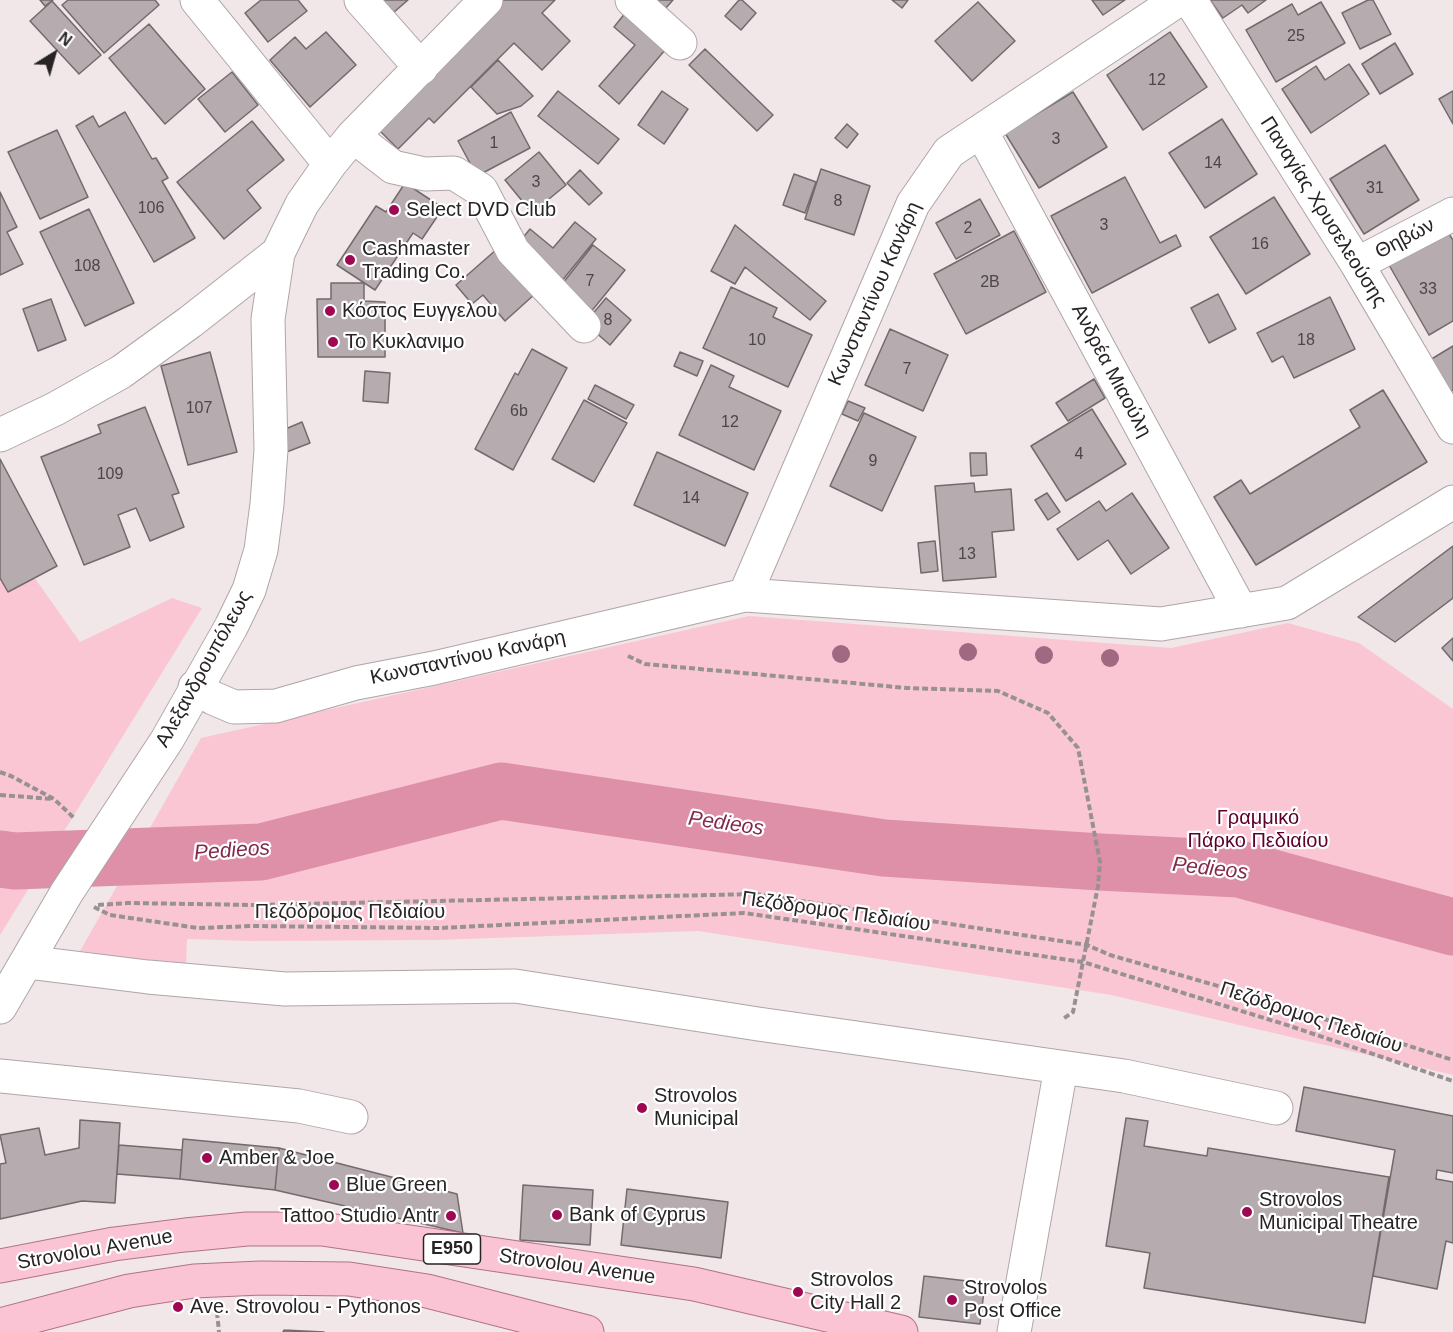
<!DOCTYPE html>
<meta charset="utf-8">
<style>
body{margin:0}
#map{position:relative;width:1453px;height:1332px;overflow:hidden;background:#f1e7e9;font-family:Arial,sans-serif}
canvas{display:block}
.north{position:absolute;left:24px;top:24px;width:60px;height:60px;-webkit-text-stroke:4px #fff;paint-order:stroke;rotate:37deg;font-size:16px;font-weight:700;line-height:24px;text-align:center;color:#282425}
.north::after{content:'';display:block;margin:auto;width:21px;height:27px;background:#282425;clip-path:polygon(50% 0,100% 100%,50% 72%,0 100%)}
</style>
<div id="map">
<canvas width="1453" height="1332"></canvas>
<div class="north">N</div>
</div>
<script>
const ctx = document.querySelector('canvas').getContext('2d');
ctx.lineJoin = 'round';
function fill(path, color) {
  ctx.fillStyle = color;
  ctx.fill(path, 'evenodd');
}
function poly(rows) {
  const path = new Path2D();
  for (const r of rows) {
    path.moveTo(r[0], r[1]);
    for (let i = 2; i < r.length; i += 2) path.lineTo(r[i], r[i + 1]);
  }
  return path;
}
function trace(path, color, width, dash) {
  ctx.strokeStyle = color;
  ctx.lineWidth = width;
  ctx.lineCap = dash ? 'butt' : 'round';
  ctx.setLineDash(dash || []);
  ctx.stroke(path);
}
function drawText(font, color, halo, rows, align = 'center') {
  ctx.font = font + ' Arial,sans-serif';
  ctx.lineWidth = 4.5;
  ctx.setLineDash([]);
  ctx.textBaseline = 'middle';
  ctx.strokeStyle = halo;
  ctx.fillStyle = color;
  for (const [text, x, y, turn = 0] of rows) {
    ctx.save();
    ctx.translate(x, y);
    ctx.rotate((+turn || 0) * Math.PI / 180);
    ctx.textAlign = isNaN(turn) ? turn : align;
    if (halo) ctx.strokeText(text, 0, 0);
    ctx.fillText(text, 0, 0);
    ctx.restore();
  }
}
fill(poly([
 [0,529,80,642,172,598,202,608,0,935],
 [749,616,1171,648,1288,623,1359,643,1453,709,1453,1075,1111,995,698,931,435,940,251,941,187,939,186,967,80,951,201,738]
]), '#fac6d4');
trace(poly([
 [0,859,15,861,261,852,501,791,884,848,1100,862,1239,869,1453,927]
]), '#dd90a7', 57);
const building = poly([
 [40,0,53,0,45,6,40,0],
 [68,0,155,0,159,5,104,53,62,5,68,0],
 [261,0,298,0,307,11,268,42,245,13,261,0],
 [381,0,408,0,393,13,381,0],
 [498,0,555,0,542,13,570,41,542,70,514,43,434,123,429,118,398,149,373,124,498,0],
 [638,0,673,0,657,18,638,0],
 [739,0,742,0,756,13,741,30,725,16,739,0],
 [892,0,908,0,902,8,892,0],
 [1092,0,1125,0,1103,15,1092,0],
 [1210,0,1266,0,1248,13,1242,5,1223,18,1210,0],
 [1368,0,1373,0,1391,34,1360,49,1342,13,1368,0],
 [52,1,101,55,79,74,30,21,52,1],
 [978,2,1015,41,972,81,935,41,978,2],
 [1321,2,1345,43,1276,82,1246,30,1292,4,1298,15,1321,2],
 [630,7,671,43,619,104,599,86,635,45,614,27,630,7],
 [149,24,205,89,165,124,109,58,149,24],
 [326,32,356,65,310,107,270,60,295,37,306,49,326,32],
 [1170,32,1207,87,1143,130,1107,75,1170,32],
 [1395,43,1413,74,1380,94,1362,64,1395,43],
 [705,49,773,115,757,131,689,65,705,49],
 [498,60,533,96,521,106,497,114,471,87,498,60],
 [1349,64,1369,94,1311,133,1282,89,1316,66,1325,80,1349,64],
 [232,72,258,105,225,132,198,99,232,72],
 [558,91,619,139,598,164,538,116,558,91],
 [662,91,688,109,664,144,638,125,662,91],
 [1453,91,1453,124,1439,99,1453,91],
 [1073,92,1107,147,1039,188,1005,133,1073,92],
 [125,112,152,159,156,158,168,178,162,181,195,238,154,262,76,126,93,116,99,127,125,112],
 [511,112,530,148,477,176,458,141,511,112],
 [1222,119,1257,174,1205,208,1169,153,1222,119],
 [252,121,284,160,247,190,261,208,224,239,177,182,252,121],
 [847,124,858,134,847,148,835,138,847,124],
 [57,130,88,197,40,219,8,152,57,130],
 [1385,145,1419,200,1364,234,1330,179,1385,145],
 [539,152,566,185,532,213,505,180,539,152],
 [821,169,870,186,854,235,805,219,821,169],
 [580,170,602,193,589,205,567,183,580,170],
 [794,174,816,182,805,213,783,205,794,174],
 [1125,177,1160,243,1176,235,1181,246,1092,293,1051,216,1125,177],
 [405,183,443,208,422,239,413,233,375,290,337,265,376,206,386,212,405,183],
 [0,192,17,227,7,232,23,264,0,275,0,192],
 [1274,197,1310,254,1246,294,1210,237,1274,197],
 [980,199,1000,235,956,259,936,223,980,199],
 [89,209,134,303,85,326,40,232,89,209],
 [575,222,596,239,561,282,516,246,530,229,553,248,575,222],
 [735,225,826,301,810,320,745,267,735,284,711,271,735,225],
 [1014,231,1046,292,966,334,934,274,1014,231],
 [1449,234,1453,240,1453,321,1429,335,1385,258,1449,234],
 [593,245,625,270,586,318,555,293,593,245],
 [497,249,536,293,505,321,483,295,472,304,456,285,497,249],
 [331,283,364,283,364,301,385,302,385,357,318,357,317,299,331,299,331,283],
 [731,287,777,308,773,317,812,335,788,387,703,348,731,287],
 [1218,294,1236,329,1209,343,1191,308,1218,294],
 [1330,297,1355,349,1294,378,1283,356,1272,362,1257,333,1330,297],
 [606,298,631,320,610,345,585,323,606,298],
 [51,299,66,340,38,351,23,309,51,299],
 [890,329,948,355,923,411,865,385,890,329],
 [1453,346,1453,390,1439,399,1420,366,1453,346],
 [532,349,567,368,513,470,475,449,515,373,518,375,532,349],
 [210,352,237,452,188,465,161,366,210,352],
 [680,352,703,361,697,376,674,366,680,352],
 [711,365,734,376,729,387,781,411,754,470,679,435,711,365],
 [365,371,390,373,388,403,363,401,365,371],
 [1094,379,1105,398,1068,421,1056,403,1094,379],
 [595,385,634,405,626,419,588,399,595,385],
 [1383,390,1427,462,1256,565,1214,497,1241,480,1250,494,1360,427,1350,410,1383,390],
 [584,400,627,423,594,482,552,459,584,400],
 [848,401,865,408,858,421,842,414,848,401],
 [145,407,179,493,172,495,184,527,150,541,136,508,118,515,130,547,84,565,41,457,101,433,98,425,145,407],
 [1092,409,1126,464,1066,501,1031,446,1092,409],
 [864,413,916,437,882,511,830,486,864,413],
 [302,422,310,443,284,453,276,433,302,422],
 [657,452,748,493,725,546,634,505,657,452],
 [970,453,986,453,987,475,971,476,970,453],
 [0,459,57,566,8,592,0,578,0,459],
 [974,483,975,492,1011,489,1014,530,992,532,996,577,943,581,935,486,974,483],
 [1047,493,1060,512,1048,520,1035,500,1047,493],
 [1132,493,1169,548,1131,574,1108,540,1078,560,1057,529,1099,501,1106,511,1132,493],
 [935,541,938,571,921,573,918,543,935,541],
 [1453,546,1453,598,1395,642,1358,617,1453,546],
 [1453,638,1453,661,1442,648,1453,638],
 [1304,1087,1453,1116,1453,1173,1437,1170,1436,1179,1453,1182,1453,1243,1446,1241,1437,1289,1373,1276,1395,1150,1296,1131,1304,1087],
 [1126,1118,1148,1121,1144,1146,1207,1156,1208,1148,1389,1177,1365,1323,1144,1288,1150,1253,1106,1246,1126,1118],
 [80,1120,120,1123,115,1203,82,1201,0,1219,0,1164,6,1163,0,1135,39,1128,45,1155,79,1148,80,1120],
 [183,1139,279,1148,275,1190,180,1179,183,1139],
 [119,1145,182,1150,180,1179,117,1174,119,1145],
 [279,1148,457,1194,463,1233,275,1190,279,1148],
 [523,1185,593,1190,590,1245,520,1240,523,1185],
 [627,1189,728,1202,721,1258,621,1245,627,1189],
 [924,1276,985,1283,980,1324,919,1317,924,1276],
 [284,1330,324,1332,283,1332,284,1330]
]);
fill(building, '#b6acaf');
trace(building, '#736a6c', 1.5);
const minor = poly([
 [197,0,330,164],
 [361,0,421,68],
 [632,0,680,43],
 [1190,0,1357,264,1453,427],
 [981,131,1241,611],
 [353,136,393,167,425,174,454,173,481,190,513,251,584,326],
 [1357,264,1453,214],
 [0,435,55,409,121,372,190,322,278,253,302,204,330,164,353,136,486,0],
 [745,595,913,204,949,152,1178,0],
 [195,687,213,698,234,707,276,706,356,683,434,668,745,595,1161,624,1287,603,1453,502],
 [27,962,148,977,285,989,515,986,758,1024,1124,1076,1276,1108],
 [0,1007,67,892,167,740,231,627,249,590,261,550,267,504,271,450,268,319,278,253],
 [0,1076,299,1106,351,1117],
 [1014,1332,1061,1068]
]);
const major = poly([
 [0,1266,114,1244,185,1235,247,1229,322,1229,694,1284,901,1332],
 [0,1325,129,1291,194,1281,261,1278,349,1279,427,1291,587,1332]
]);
trace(minor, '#afa5a7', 35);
trace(major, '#af7385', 35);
trace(poly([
 [628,656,645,664,907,688,998,691,1048,713,1078,748,1100,862,1098,886,1073,1012,1063,1019],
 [0,772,11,776,54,799,74,818],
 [0,795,53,799],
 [98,905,128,903,255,905,756,894,1087,945,1110,955,1246,994,1453,1060],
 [94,907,110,915,198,928,253,926,440,928,744,913,1083,962,1290,1026,1453,1081],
 [217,1312,219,1332]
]), '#989193', 4, [6, 3]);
trace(minor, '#fff', 33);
trace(major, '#fbc4d4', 33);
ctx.fillStyle = '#a06881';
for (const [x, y] of [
 [968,652],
 [841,654],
 [1044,655],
 [1110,658]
]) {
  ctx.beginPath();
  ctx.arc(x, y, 9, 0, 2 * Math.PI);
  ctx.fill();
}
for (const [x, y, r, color] of [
 [394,210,6,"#9e0852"],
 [350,260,6,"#9e0852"],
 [330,311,6,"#9e0852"],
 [333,342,6,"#9e0852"],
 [642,1108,6,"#9e0852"],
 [207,1158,6,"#9e0852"],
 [334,1185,6,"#9e0852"],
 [1247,1212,6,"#9e0852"],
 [557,1215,6,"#9e0852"],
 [451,1216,6,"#9e0852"],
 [798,1292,6,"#9e0852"],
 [952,1300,6,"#9e0852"],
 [178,1307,6,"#9e0852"]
]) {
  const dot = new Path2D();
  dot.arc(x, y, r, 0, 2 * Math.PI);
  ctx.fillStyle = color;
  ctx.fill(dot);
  trace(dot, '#fff', 2);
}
drawText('16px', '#4c4648', null, [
 ["25",1296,37],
 ["12",1157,81],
 ["3",1056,140],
 ["1",494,144],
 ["14",1213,164],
 ["3",536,183],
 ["31",1375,189],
 ["8",838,202],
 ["106",151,209],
 ["3",1104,226],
 ["2",968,229],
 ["16",1260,245],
 ["108",87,267],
 ["7",590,282],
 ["2B",990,283],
 ["33",1428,290],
 ["8",608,321],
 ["10",757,341],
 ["18",1306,341],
 ["7",907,370],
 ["107",199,409],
 ["6b",519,412],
 ["12",730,423],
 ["4",1079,455],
 ["9",873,462],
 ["109",110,475],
 ["14",691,499],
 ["13",967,555]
]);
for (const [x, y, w] of [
 [452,1249,57]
]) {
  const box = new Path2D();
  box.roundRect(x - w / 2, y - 15, w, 30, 4.5);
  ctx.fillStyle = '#fff';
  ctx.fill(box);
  trace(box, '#282425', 1.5);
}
drawText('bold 18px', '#282425', null, [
 ["E950",452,1249]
]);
drawText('20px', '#282425', '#fff', [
 ["Select DVD Club",406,210],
 ["Cashmaster",362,249],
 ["Trading Co.",362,272],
 ["Κόστος Ευγγελου",342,311],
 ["Το Κυκλανιμο",345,342],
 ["Strovolos",654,1096],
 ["Municipal",654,1119],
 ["Amber & Joe",219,1158],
 ["Blue Green",346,1185],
 ["Strovolos",1259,1200],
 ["Municipal Theatre",1259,1223],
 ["Bank of Cyprus",569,1215],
 ["Tattoo Studio Antr",439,1216,"right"],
 ["Strovolos",810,1280],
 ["City Hall 2",810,1303],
 ["Strovolos",964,1288],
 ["Post Office",964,1311],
 ["Ave. Strovolou - Pythonos",190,1307]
], 'left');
drawText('20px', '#282425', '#fff', [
 ["Παναγίας Χρυσελεούσης",1323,212,58],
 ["Θηβών",1405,239,-28],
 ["Κωνσταντίνου Κανάρη",875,294,-66],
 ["Ανδρέα Μιαούλη",1111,371,62],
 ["Κωνσταντίνου Κανάρη",468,658,-12],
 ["Αλεξανδρουπόλεως",204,669,-61],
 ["Πεζόδρομος Πεδιαίου",350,912],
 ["Πεζόδρομος Πεδιαίου",836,912,8],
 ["Πεζόδρομος Πεδιαίου",1311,1018,18],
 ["Strovolou Avenue",95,1250,-10],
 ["Strovolou Avenue",577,1267,8]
]);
drawText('20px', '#5d002c', '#fff', [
 ["Γραμμικό",1258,818],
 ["Πάρκο Πεδιαίου",1258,841]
]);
drawText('italic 21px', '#83294c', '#fff', [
 ["Pedieos",726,824,8],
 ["Pedieos",232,851,-4],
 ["Pedieos",1210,869,6]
]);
</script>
